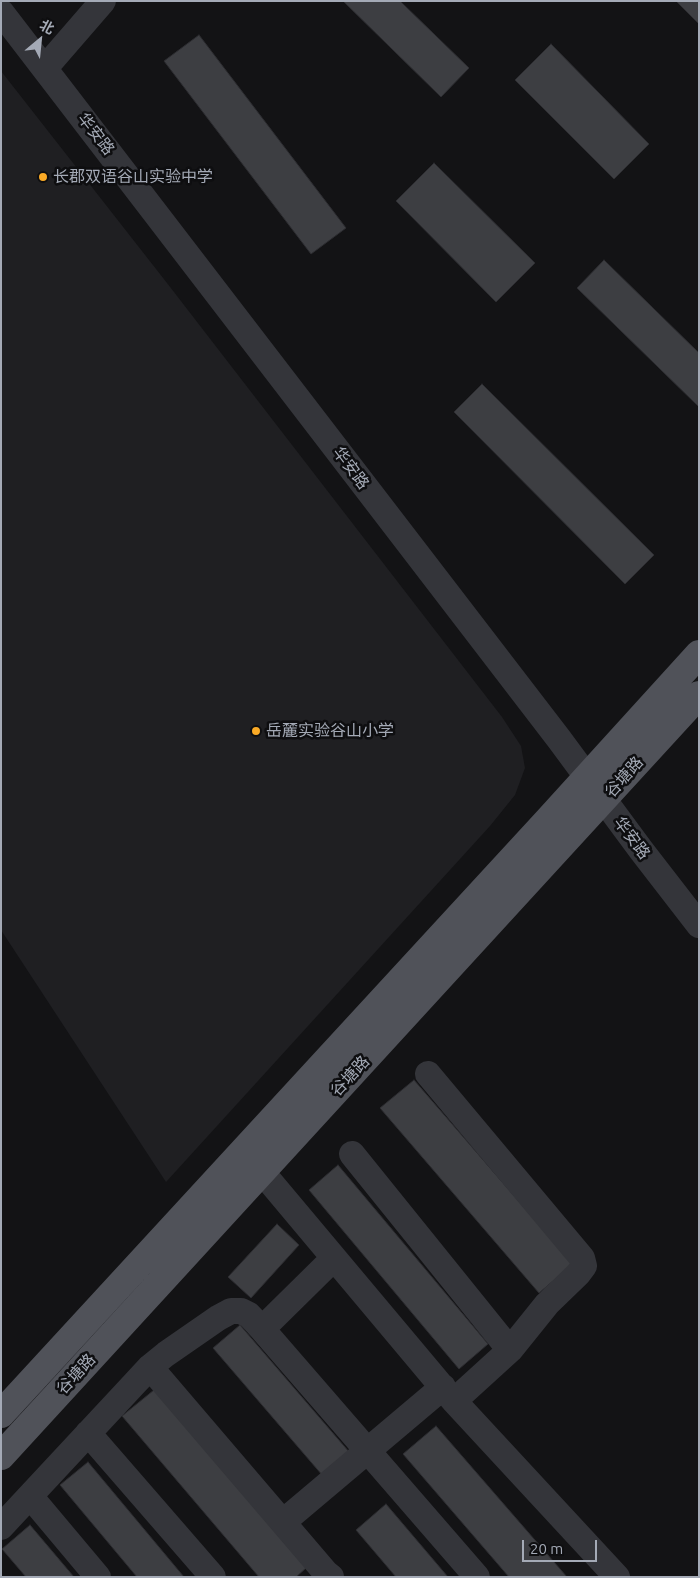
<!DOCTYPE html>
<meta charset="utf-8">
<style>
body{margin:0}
#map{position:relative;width:700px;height:1578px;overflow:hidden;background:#131315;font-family:Ubuntu,"Noto Sans SC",sans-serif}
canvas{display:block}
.frame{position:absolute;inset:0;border:2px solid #a4aab6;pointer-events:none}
.north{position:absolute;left:15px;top:15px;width:50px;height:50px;-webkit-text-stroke:4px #0e0e10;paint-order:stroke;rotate:28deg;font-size:14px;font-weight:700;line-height:20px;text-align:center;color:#a4aab6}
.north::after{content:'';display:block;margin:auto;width:18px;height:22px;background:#a4aab6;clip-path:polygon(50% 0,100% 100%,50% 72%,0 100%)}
.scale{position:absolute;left:522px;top:1540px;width:75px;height:22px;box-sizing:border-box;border:2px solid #a4aab6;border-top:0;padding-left:6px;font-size:15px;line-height:18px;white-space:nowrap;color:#a4aab6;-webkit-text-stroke:4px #0e0e10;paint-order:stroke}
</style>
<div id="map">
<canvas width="700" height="1578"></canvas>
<div class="frame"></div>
<div class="north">北</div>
<div class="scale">20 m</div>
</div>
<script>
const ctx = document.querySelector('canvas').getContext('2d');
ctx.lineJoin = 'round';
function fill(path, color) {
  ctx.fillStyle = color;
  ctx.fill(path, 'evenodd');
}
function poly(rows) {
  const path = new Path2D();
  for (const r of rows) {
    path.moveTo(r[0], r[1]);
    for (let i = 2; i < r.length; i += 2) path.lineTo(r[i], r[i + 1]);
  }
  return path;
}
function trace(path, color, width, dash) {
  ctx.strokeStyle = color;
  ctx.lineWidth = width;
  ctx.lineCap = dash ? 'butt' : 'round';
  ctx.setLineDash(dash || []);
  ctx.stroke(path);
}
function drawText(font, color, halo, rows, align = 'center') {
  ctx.font = font + ' Ubuntu,"Noto Sans SC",sans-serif';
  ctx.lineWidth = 5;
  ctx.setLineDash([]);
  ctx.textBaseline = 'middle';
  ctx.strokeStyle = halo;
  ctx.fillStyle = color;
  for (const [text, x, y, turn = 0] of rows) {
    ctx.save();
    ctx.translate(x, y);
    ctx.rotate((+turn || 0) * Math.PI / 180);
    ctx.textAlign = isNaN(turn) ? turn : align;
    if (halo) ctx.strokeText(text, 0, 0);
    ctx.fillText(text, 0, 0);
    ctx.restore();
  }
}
fill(poly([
 [1,71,167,283,502,717,521,746,525,768,515,795,490,826,166,1182,1,930]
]), '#1f1f22');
const building = poly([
 [343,1,400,1,469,68,441,97,343,1],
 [676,1,699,1,699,24,676,1],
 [199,35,346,228,311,254,164,61,199,35],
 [551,44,649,144,614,179,515,80,551,44],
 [434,163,535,263,496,302,396,201,434,163],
 [604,260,699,353,699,407,577,288,604,260],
 [482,384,654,555,625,584,454,412,482,384],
 [414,1080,573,1264,539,1293,380,1108,414,1080],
 [338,1165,488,1344,459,1369,309,1190,338,1165],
 [277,1224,299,1245,251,1298,228,1277,277,1224],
 [240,1325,350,1453,323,1476,213,1348,240,1325],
 [154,1390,306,1568,296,1577,259,1577,122,1416,154,1390],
 [436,1426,567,1577,509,1577,403,1454,436,1426],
 [88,1462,184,1577,137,1577,60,1485,88,1462],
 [386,1504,448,1577,396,1577,356,1530,386,1504],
 [30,1525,74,1577,26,1577,2,1549,30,1525]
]);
fill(building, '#3d3e42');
trace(building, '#2d2d31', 1);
trace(poly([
 [1,12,559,739,641,850,699,925],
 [45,68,103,1],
 [428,1074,582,1258,584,1266,578,1274,547,1304,510,1350,454,1401],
 [352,1154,510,1350],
 [262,1172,454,1401,617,1577],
 [334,1258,262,1329,477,1577],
 [150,1367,326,1573,331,1577],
 [88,1433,213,1577],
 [30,1496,98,1577],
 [283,1522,443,1387],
 [1,1527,135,1383,150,1367,166,1354,218,1318,231,1311,241,1311,249,1315,262,1329]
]), '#34353a', 26);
trace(poly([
 [1,1414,549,819,699,654],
 [1,1456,699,695]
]), '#505259', 28);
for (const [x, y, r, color] of [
 [43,177,5,"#faaa26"],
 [256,731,5,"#faaa26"]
]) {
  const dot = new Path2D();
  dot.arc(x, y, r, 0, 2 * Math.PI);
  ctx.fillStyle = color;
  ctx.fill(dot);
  trace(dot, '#0e0e10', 2);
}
drawText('16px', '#a4aab6', '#0e0e10', [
 ["华安路",96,134,52],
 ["华安路",351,468,53],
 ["谷塘路",624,777,-48],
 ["华安路",632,838,53],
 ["谷塘路",350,1076,-47],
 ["谷塘路",76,1374,-47]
]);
drawText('16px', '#a4aab6', '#0e0e10', [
 ["长郡双语谷山实验中学",53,177],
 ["岳麓实验谷山小学",266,731]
], 'left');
</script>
